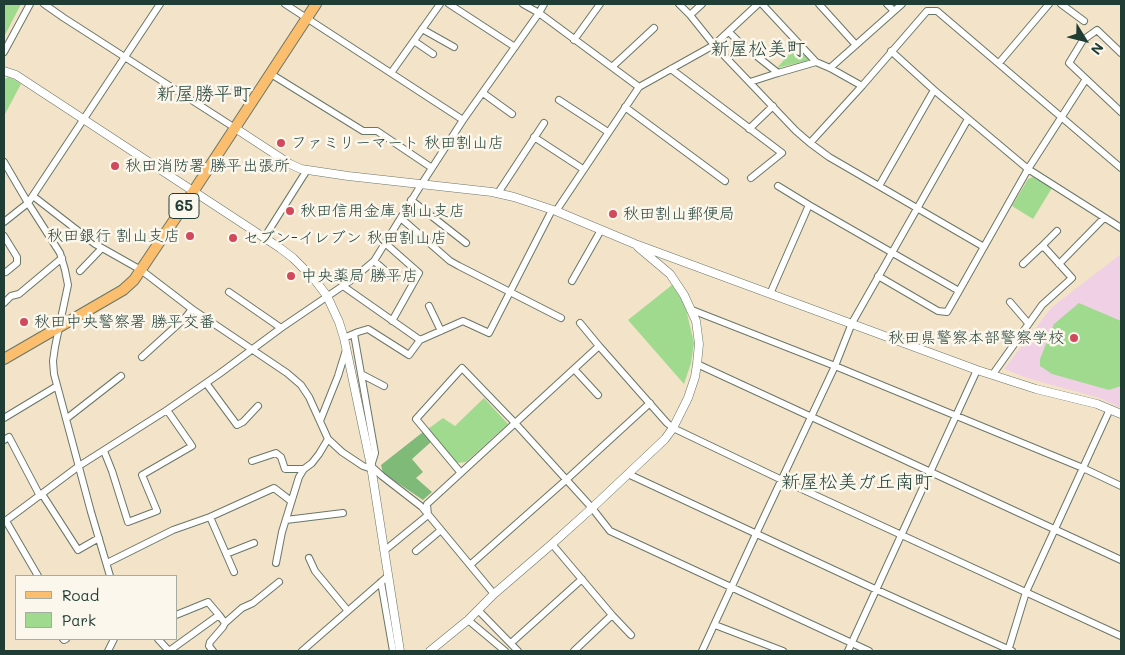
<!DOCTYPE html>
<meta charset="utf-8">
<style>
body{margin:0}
#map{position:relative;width:1125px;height:655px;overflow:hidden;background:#f3e3c9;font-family:Mali,sans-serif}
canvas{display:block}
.frame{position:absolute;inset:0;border:5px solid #1f3d34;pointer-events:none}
.legend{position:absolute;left:15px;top:575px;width:162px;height:65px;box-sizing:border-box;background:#fbf7ec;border:1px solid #a3ada2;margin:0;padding:6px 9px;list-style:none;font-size:15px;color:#1f3d34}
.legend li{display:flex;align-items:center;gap:10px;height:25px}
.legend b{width:25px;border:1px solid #a3ada2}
.north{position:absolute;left:1060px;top:15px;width:50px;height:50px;-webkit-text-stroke:4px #fbf7ec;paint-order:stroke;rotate:126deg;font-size:14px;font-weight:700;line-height:20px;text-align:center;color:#1f3d34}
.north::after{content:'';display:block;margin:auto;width:18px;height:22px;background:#1f3d34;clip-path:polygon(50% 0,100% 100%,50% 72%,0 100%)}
</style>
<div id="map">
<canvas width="1125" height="655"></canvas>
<div class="frame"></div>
<ul class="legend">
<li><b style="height:6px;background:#fabe6e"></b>Road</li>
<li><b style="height:14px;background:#9fda8e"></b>Park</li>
</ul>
<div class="north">N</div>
</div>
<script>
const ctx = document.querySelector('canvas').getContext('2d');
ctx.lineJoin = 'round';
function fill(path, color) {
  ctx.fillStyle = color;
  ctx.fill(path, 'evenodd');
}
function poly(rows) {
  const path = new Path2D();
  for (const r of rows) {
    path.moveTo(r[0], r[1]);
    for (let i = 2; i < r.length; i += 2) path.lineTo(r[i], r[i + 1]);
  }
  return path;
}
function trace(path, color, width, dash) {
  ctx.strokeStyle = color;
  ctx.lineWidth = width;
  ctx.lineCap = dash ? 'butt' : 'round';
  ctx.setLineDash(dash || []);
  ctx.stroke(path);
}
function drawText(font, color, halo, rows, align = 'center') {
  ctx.font = font + ' Mali,"Klee One",sans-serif';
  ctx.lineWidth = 5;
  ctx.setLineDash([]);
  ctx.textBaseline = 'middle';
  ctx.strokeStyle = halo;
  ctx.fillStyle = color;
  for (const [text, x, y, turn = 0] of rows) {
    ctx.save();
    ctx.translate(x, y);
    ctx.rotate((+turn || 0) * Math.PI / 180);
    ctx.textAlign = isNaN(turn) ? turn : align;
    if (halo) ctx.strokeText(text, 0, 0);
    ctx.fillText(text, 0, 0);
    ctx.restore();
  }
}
fill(poly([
 [1121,254,1121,408,1100,398,1027,378,1004,369,1052,307]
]), '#f0d0e4');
fill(poly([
 [4,4,21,4,4,37],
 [796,46,810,60,777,68],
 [8,77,15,80,21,84,4,116,4,80],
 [1033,177,1052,188,1033,219,1012,206,1028,179],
 [672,285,685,305,694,343,691,363,684,384,628,320],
 [1079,303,1121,321,1121,386,1109,390,1052,374,1040,366,1040,359,1054,324],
 [484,398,508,424,466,462,457,463,428,429,443,418,455,426]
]), '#9fda8e');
fill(poly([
 [423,432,431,442,412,459,423,472,416,478,432,492,423,500,383,473,381,465]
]), '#7fba79');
const minor = poly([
 [44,4,64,18,235,128],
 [285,4,463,120],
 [449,4,515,47],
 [523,4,539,13,639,87],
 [679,4,690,15,714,45,796,131,810,143,829,157,984,247],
 [762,4,816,62],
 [819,4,856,45],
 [887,4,894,11],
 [1061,4,1084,21],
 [690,15,702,4],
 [422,29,454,47],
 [729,32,739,42,778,73],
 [574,40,600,4],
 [414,41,433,54],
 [891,51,934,90,1028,169,1121,228],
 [4,52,30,4],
 [1121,53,1097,30,1083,40,1069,63,1121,112],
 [999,63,1049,4],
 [612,67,654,28],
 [830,68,902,4],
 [671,69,782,153,751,178],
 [391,73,440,4],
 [271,74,363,131,377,131,432,168],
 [750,82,778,73,816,62,830,68,862,86],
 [483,93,512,114],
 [559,100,608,132],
 [625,107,725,181],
 [749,129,773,106],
 [534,137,583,169],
 [810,143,862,86,927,11,937,11,1121,168],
 [4,162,28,203,60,253,65,270,68,285,55,347,53,361,54,374,91,512,110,576],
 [778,186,809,205],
 [879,186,934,90],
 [498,193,544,123],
 [33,196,95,244,141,270,192,309,287,373,301,385,309,397,328,439,342,452,363,466,372,469],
 [411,200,466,243],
 [556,211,639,87,714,45,758,4],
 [403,220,450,261,459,266,561,318],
 [4,222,28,203,160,4],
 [4,236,17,257,17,263,6,272],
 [264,238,307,170],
 [385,243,419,273,392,321],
 [1041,247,1057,231],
 [374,261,394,278],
 [1059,264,1104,218],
 [80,271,102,248],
 [878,276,938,311,947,312,959,291],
 [572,281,601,230],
 [343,286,420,340],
 [229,292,281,328],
 [770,294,809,205,959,291,1028,169,1086,79],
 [1010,302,1028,323],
 [4,303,11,296,19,294,62,258],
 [429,306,441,331],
 [692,310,835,366,1083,468,1121,486],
 [580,323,599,346],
 [354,334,375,453,371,466,382,476,422,507,494,594],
 [344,338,358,332,368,329,409,355,420,340,463,321,489,333,552,210],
 [142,357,185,318,192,309],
 [697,364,1121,560],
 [574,369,598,395],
 [361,374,384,386],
 [993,374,1042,305,1072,278,1045,248,1041,247,1023,264],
 [206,383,237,425,243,422,258,406],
 [4,418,57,386],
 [66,419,121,376],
 [320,421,338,376,346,350],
 [4,440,9,437,40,496],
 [104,451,112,471,128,522,157,511,142,475,192,446,167,410],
 [252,461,276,453,281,457,285,469,304,469],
 [461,473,416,419,462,368,515,423,592,508,610,531,869,651],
 [628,474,877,590,1012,651],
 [42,494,78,550,99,538],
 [210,517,234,572],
 [286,520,343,513],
 [6,521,38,576],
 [4,522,79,466,167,410,219,374,281,328,350,281,374,261,421,185,463,120,539,13,544,4],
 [552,544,612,615,574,651],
 [384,551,428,515,427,504,599,346,667,423,673,428,782,480,1121,636],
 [416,551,441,530],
 [226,554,254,543],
 [309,558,315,571,348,611],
 [107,563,173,530,210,517,274,488,291,501],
 [276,563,282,532,299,477,304,469,312,463,319,454,328,439],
 [470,565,566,480,650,403],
 [381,582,393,651],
 [478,610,518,651],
 [612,615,631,635],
 [468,620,505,651],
 [225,623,242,608,253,603,279,582],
 [715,625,783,651],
 [63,639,64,640,66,639],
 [158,639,169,651,219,615,208,602,176,615],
 [511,643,582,579],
 [108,651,114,639],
 [213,651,209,646,210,642,223,627,225,623,219,615],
 [302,651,388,576],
 [702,651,756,534,835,366,852,323,968,119],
 [848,651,977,370],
 [1008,651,1026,592,1110,409]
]);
const tertiary = poly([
 [4,71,16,75,280,248,293,258,315,280,327,296,339,322,344,338,371,466,400,651],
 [235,128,290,164,301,169,348,176,492,192,514,197,556,211,635,244,977,370,1036,389,1097,404,1121,414],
 [430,651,468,620,494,594,552,544,592,508,665,439,673,428,688,398,695,377,697,364,699,344,696,321,684,295,670,274,638,247]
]);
const primary = poly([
 [4,359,123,290,134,280,191,195,316,4]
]);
trace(minor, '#697768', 8);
trace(tertiary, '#697768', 9);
trace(primary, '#697768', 12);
trace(minor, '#fff', 6);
trace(tertiary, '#fff', 8);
trace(primary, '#fabe6e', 10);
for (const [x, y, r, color] of [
 [281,143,5,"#d1495b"],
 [115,166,5,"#d1495b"],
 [290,211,5,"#d1495b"],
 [613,214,5,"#d1495b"],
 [190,236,5,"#d1495b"],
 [233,238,5,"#d1495b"],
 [291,276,5,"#d1495b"],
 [24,322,5,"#d1495b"],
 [1074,338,5,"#d1495b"]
]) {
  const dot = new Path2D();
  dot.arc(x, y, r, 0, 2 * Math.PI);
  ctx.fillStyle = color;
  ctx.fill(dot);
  trace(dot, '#fbf7ec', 2);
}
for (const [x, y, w] of [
 [184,206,30]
]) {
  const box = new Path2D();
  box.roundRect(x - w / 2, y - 12.5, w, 25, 4);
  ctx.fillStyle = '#fbf7ec';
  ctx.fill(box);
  trace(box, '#1f3d34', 1);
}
drawText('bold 15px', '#1f3d34', null, [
 ["65",184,206]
]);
drawText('16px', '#1f3d34', '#fbf7ec', [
 ["ファミリーマート 秋田割山店",291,143],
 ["秋田消防署 勝平出張所",125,166],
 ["秋田信用金庫 割山支店",300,211],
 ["秋田割山郵便局",623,214],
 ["秋田銀行 割山支店",180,236,"right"],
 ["セブン-イレブン 秋田割山店",243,238],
 ["中央薬局 勝平店",301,276],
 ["秋田中央警察署 勝平交番",34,322],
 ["秋田県警察本部警察学校",1064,338,"right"]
], 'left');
drawText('19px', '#1f3d34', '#fbf7ec', [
 ["新屋松美町",758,49],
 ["新屋勝平町",204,94],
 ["新屋松美ガ丘南町",857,482]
]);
</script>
